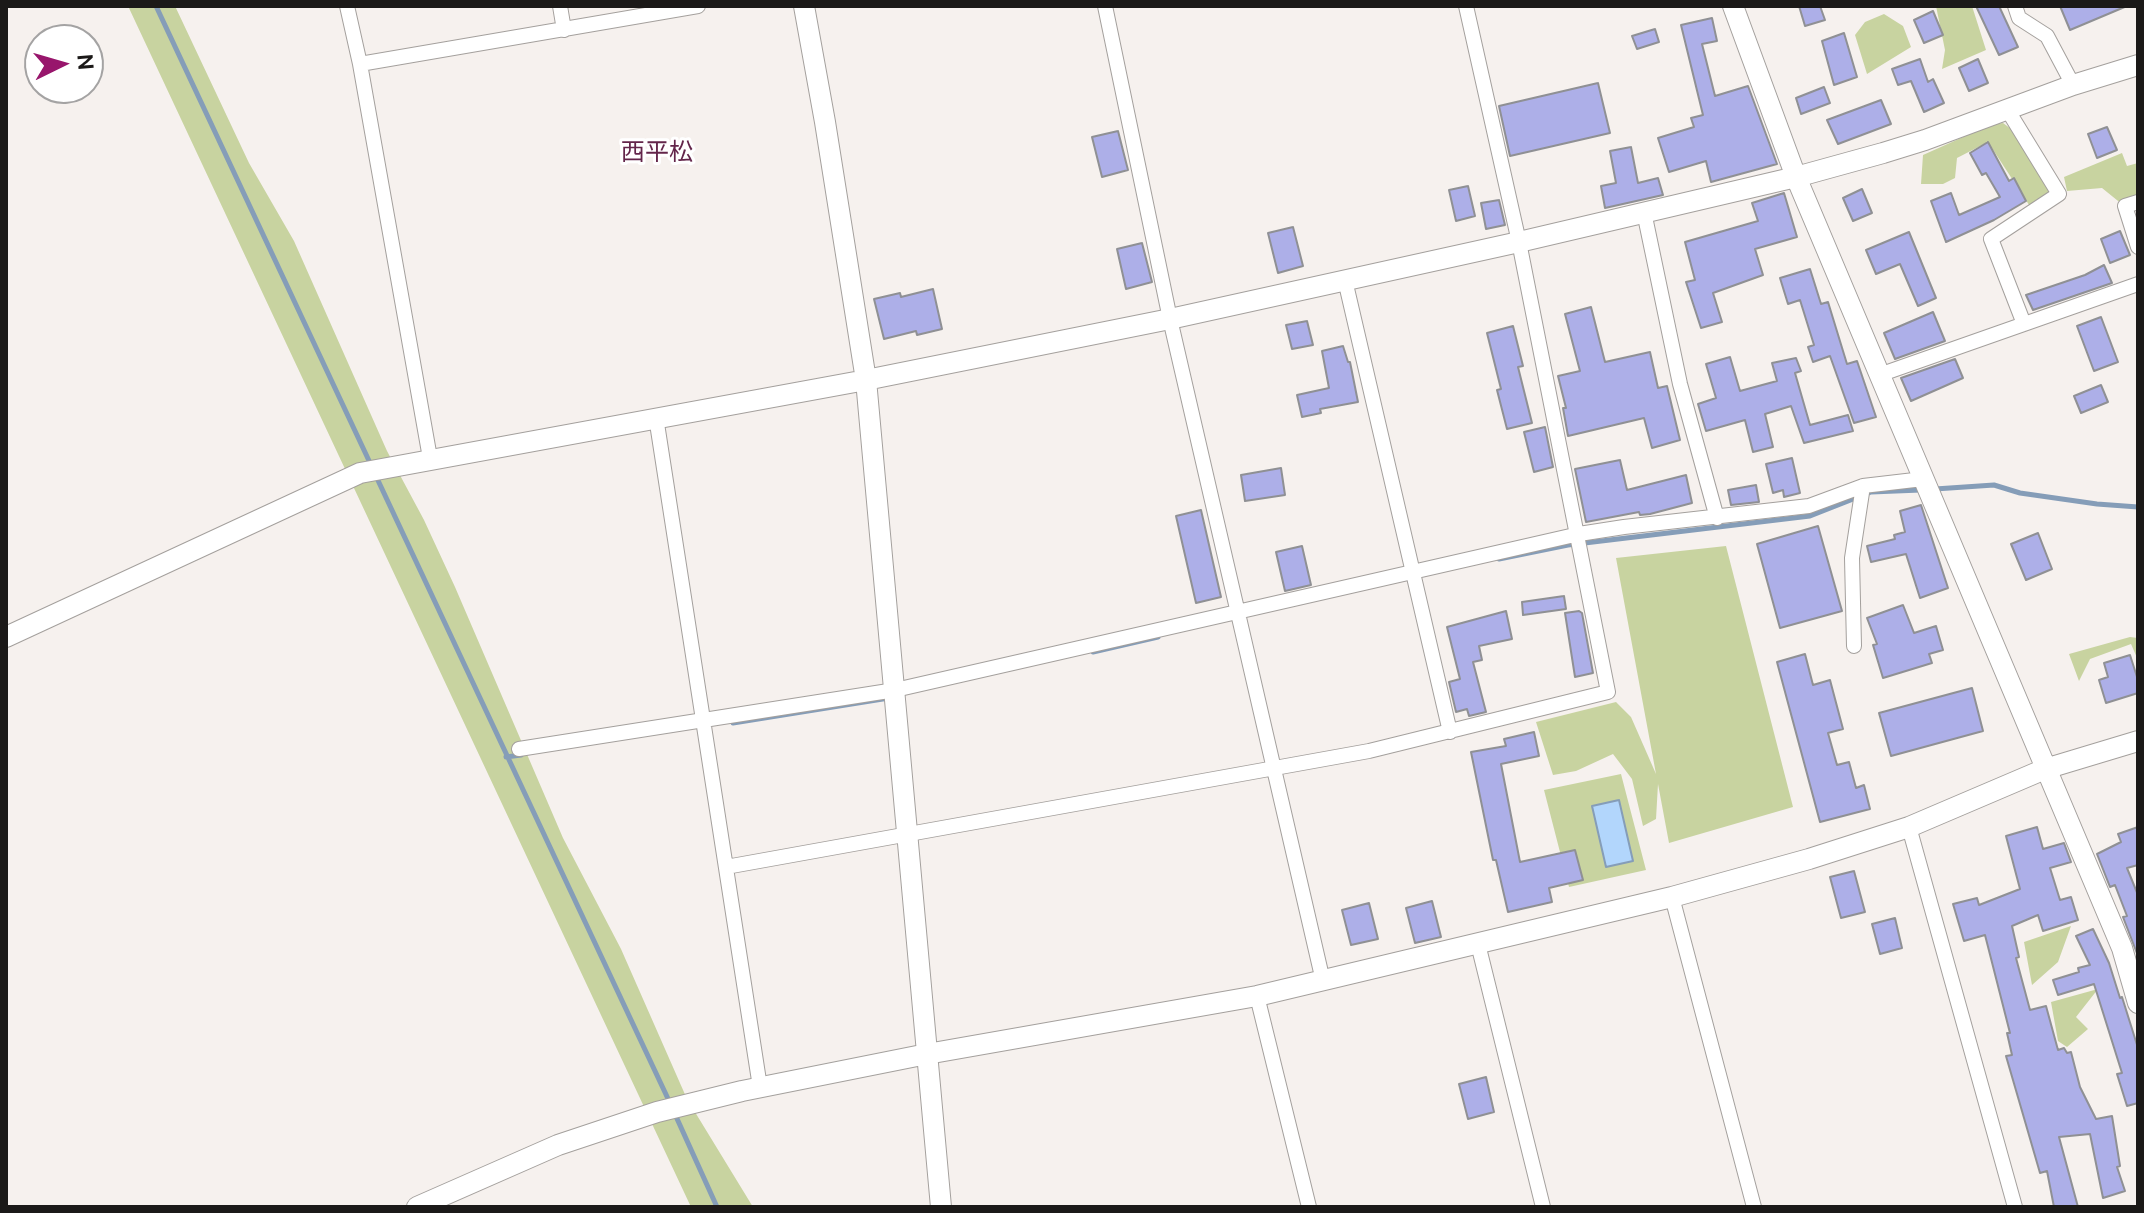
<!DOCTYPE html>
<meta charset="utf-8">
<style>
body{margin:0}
#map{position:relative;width:2144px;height:1213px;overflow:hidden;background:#f6f1ee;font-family:Ubuntu,sans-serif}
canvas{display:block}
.frame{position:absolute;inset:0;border:8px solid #1b1918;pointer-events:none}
.north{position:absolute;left:24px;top:24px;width:80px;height:80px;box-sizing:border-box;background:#fff;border:2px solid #a4a3a3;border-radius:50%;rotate:85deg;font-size:22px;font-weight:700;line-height:32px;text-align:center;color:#1b1918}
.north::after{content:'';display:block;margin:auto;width:28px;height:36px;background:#98166c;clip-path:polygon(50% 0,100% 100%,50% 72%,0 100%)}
</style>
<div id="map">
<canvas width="2144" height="1213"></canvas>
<div class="frame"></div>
<div class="north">N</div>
</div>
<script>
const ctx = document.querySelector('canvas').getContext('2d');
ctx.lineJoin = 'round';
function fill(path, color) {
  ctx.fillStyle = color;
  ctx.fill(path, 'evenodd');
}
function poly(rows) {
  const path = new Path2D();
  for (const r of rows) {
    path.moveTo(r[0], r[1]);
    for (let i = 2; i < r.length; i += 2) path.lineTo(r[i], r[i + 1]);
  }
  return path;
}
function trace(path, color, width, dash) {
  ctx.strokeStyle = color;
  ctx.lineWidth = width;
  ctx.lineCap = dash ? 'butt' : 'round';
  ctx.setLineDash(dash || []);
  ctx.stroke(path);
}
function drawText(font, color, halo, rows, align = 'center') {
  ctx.font = font + ' Ubuntu,"Noto Sans JP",sans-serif';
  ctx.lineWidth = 6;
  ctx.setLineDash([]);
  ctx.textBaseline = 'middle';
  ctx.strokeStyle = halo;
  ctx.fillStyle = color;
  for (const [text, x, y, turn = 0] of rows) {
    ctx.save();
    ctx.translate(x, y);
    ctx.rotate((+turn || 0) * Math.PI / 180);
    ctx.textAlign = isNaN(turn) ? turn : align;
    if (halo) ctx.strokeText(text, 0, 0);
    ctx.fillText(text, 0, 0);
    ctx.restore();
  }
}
fill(poly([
 [128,6,175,6,249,163,294,241,387,451,424,520,455,587,563,838,621,949,687,1099,753,1207,691,1207],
 [1936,6,1972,6,1986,50,1942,69,1945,50],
 [1884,14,1903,26,1911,47,1867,74,1855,35,1865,22],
 [2003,123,2026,140,2059,194,2033,211,1988,142,1957,158,1955,178,1943,184,1921,184,1923,155,1990,125],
 [2122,153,2127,166,2138,163,2138,201,2123,205,2102,188,2067,191,2064,177],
 [1726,546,1793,807,1669,843,1658,784,1656,819,1643,826,1632,779,1613,754,1576,771,1553,775,1536,722,1616,702,1631,717,1656,774,1616,558],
 [2130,637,2138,638,2138,660,2131,644,2090,659,2079,681,2069,654],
 [1621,774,1646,870,1569,887,1544,790],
 [2071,926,2058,962,2032,985,2024,942],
 [2098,989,2076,1017,2088,1029,2067,1047,2058,1041,2051,1002]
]), '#c8d3a0');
const water = poly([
 [1619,800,1633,861,1606,867,1592,806,1619,800]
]);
fill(water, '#b2d6fc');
trace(water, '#859db8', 2);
trace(poly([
 [156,6,371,465],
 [375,474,670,1103],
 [1935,489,1994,485,2020,493,2097,504,2138,507],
 [1499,559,1568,545,1810,516,1871,492,1921,490],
 [1093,652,1158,637],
 [733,723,889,698],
 [506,757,521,755],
 [674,1112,717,1207]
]), '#859db8', 5);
const building = poly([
 [1799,6,1820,6,1825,20,1805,26,1799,6],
 [1976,6,1999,6,2018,47,1999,55,1976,6],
 [2060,6,2127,6,2070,30,2060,6],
 [1933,11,1943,35,1924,43,1914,20,1933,11],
 [1712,18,1717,41,1702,44,1715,96,1748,86,1777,164,1711,182,1706,161,1669,172,1658,138,1694,127,1691,118,1703,115,1681,25,1712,18],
 [1655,29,1659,42,1637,49,1632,36,1655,29],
 [1844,33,1857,77,1834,85,1822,41,1844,33],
 [1920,59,1928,82,1933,79,1944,103,1924,112,1911,81,1898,85,1892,69,1920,59],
 [1978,59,1988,83,1969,91,1959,68,1978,59],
 [1598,83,1610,133,1510,156,1499,106,1598,83],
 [1824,87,1830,103,1801,114,1796,98,1824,87],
 [1881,100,1891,124,1838,144,1827,120,1881,100],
 [2107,127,2117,150,2097,158,2088,134,2107,127],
 [1118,131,1128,170,1102,177,1092,137,1118,131],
 [1988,142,2009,181,2014,178,2026,201,1994,220,1946,242,1931,201,1951,193,1959,215,2000,197,1986,173,1982,175,1970,153,1988,142],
 [1631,147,1638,183,1658,178,1663,195,1605,208,1601,186,1616,183,1610,151,1631,147],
 [1468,186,1475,216,1456,221,1449,190,1468,186],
 [1862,189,1872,213,1853,221,1843,198,1862,189],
 [1784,193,1797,237,1755,249,1763,275,1713,293,1722,322,1701,328,1686,282,1695,280,1685,242,1758,221,1752,203,1784,193],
 [1499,200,1505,225,1486,229,1481,203,1499,200],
 [1293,227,1303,266,1278,273,1268,233,1293,227],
 [2120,231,2130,255,2110,263,2101,239,2120,231],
 [1909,232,1936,298,1918,306,1900,264,1876,274,1866,250,1909,232],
 [1142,243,1152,282,1126,289,1117,249,1142,243],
 [2104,265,2112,283,2033,310,2026,295,2085,275,2104,265],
 [1810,269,1821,304,1828,302,1847,364,1857,361,1876,417,1854,423,1830,356,1813,362,1808,347,1814,345,1800,300,1788,304,1780,278,1810,269],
 [933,289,942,329,917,335,916,331,884,339,874,299,900,293,901,297,933,289],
 [1591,307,1605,362,1650,352,1658,388,1667,386,1680,440,1652,448,1644,418,1568,436,1563,408,1566,408,1558,376,1580,371,1565,314,1591,307],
 [1933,312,1945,341,1895,359,1884,333,1933,312],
 [2101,317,2118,362,2094,371,2077,326,2101,317],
 [1307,321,1313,345,1292,349,1286,325,1307,321],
 [1513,326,1523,366,1518,367,1532,423,1507,429,1497,390,1501,389,1487,333,1513,326],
 [1343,346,1348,362,1350,362,1358,402,1320,409,1321,413,1302,417,1297,395,1329,388,1322,351,1343,346],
 [1730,357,1740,391,1777,381,1772,363,1796,358,1801,371,1795,373,1810,425,1848,415,1853,431,1804,443,1791,406,1765,414,1773,447,1753,452,1745,420,1706,431,1698,404,1716,398,1706,364,1730,357],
 [1955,359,1963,378,1911,401,1901,378,1955,359],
 [2101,385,2108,402,2081,413,2074,396,2101,385],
 [1545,427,1553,467,1534,472,1524,432,1545,427],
 [1792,458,1800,493,1784,497,1783,490,1773,493,1766,464,1792,458],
 [1620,460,1627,490,1686,475,1692,503,1650,514,1640,515,1639,512,1586,522,1575,469,1620,460],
 [1281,468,1285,495,1245,501,1241,475,1281,468],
 [1756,485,1759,502,1731,505,1728,490,1756,485],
 [1921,505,1948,588,1920,598,1906,554,1871,562,1867,546,1895,539,1894,535,1905,532,1900,511,1921,505],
 [1201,510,1221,597,1196,603,1176,516,1201,510],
 [1818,526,1842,611,1780,628,1757,544,1818,526],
 [2038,533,2052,569,2026,580,2011,544,2038,533],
 [1302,546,1311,585,1285,591,1276,552,1302,546],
 [1564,596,1566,609,1523,615,1522,602,1564,596],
 [1903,605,1914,633,1936,626,1943,650,1929,654,1932,663,1883,678,1873,645,1877,644,1867,618,1903,605],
 [1506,611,1512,639,1479,646,1482,660,1473,662,1486,712,1469,716,1467,709,1456,712,1449,682,1460,679,1447,627,1506,611],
 [1579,611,1582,613,1593,673,1575,677,1565,613,1579,611],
 [1805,654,1813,685,1830,680,1843,729,1828,733,1837,765,1849,762,1856,788,1864,785,1870,809,1820,822,1777,662,1805,654],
 [2130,655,2138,680,2138,693,2106,703,2099,680,2108,677,2104,663,2130,655],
 [1972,688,1983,731,1891,756,1879,713,1972,688],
 [1534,732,1539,756,1501,764,1520,862,1575,850,1583,880,1549,888,1552,902,1508,912,1496,860,1493,860,1471,752,1506,746,1504,739,1534,732],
 [2037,827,2043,849,2064,843,2071,862,2050,868,2060,900,2071,897,2078,920,2043,931,2038,915,2012,926,2019,957,2016,958,2030,1010,2046,1006,2058,1050,2064,1048,2067,1053,2071,1052,2080,1087,2096,1119,2112,1116,2120,1166,2117,1167,2125,1191,2103,1198,2090,1134,2059,1137,2078,1207,2054,1207,2047,1171,2040,1173,2006,1056,2012,1055,2007,1033,2010,1033,1985,935,1964,941,1953,904,1977,898,1979,905,2020,889,2006,836,2037,827],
 [2138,827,2138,865,2127,868,2138,895,2138,956,2123,917,2127,916,2115,885,2110,887,2097,854,2121,842,2118,834,2138,827],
 [1854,871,1865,912,1841,918,1830,877,1854,871],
 [1432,901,1441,937,1415,943,1406,908,1432,901],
 [1369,903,1378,939,1351,945,1342,910,1369,903],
 [1895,918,1902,948,1880,954,1872,924,1895,918],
 [2093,929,2109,963,2120,998,2122,997,2138,1048,2138,1103,2127,1106,2117,1074,2122,1073,2094,984,2058,995,2053,980,2079,972,2078,968,2090,965,2076,936,2093,929],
 [1486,1077,1494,1112,1468,1119,1459,1084,1486,1077]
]);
fill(building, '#adafe8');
trace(building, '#8f9094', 2);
const street = poly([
 [347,6,360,64,430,458],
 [560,6,564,30],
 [1105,6,1170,319,1323,981],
 [2015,6,2019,18,2047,36,2073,85],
 [360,64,698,6],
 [2007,109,2059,194,1991,239,2024,324],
 [2138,202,2125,206,2138,247],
 [1644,212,1680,384,1717,518],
 [1345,280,1450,732],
 [1879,375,2138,284],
 [656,417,760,1087],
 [1854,646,1852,558,1863,486],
 [519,749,895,690,1579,534,1624,527,1809,506,1863,486,1923,479],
 [1909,827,2015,1207],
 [726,867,1369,751,1608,692,1519,242,1466,6],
 [1672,897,1754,1207],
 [1478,944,1543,1207],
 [1257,996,1309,1207]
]);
const secondary = poly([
 [804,6,825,122,866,380,941,1207],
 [1733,6,1796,177,2122,948,2138,1003],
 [6,637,360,473,866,380,1170,319,1519,242,1796,177,1883,153,1925,140,2073,85,2138,65],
 [417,1207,558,1145,657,1112,742,1091,927,1054,1257,996,1672,897,1809,859,1909,827,2045,769,2138,741]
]);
trace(street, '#a4a09d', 16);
trace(secondary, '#a4a09d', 22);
trace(street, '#fff', 14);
trace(secondary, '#fff', 20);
drawText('24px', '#63254a', '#fff', [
 ["西平松",657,152]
]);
</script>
